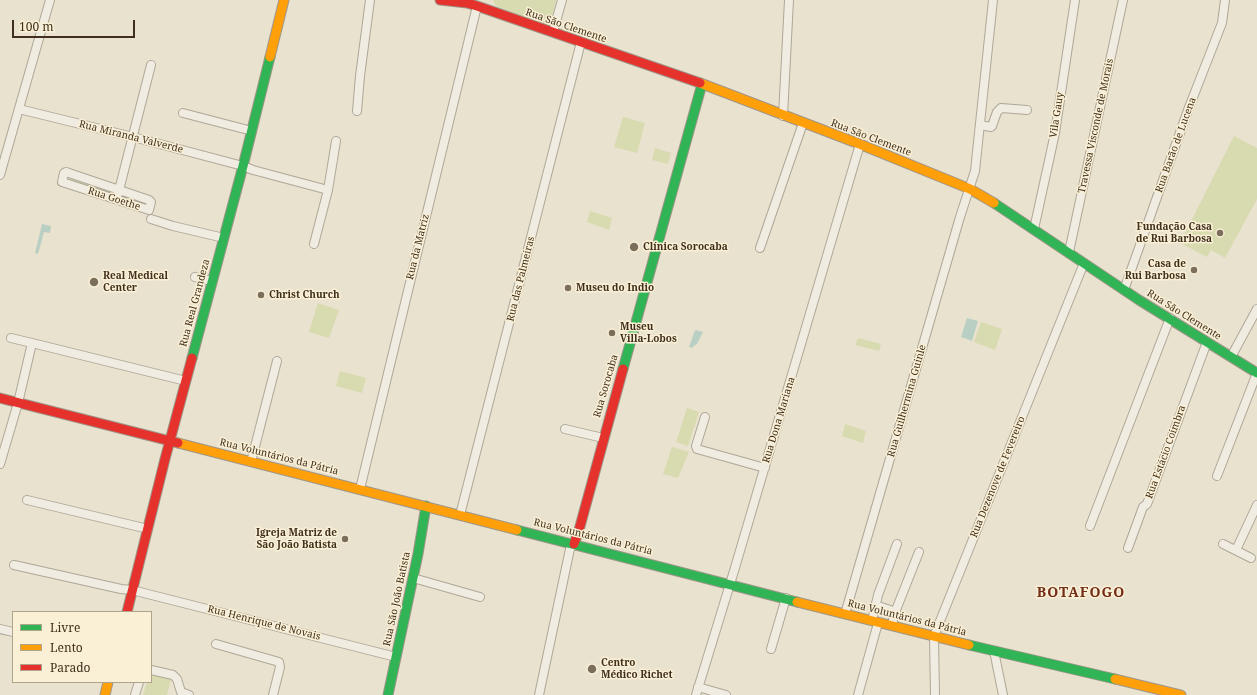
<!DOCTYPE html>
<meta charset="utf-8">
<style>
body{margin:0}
#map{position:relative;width:1257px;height:695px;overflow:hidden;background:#e9e2cf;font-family:"Noto Serif",serif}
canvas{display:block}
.legend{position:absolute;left:12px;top:611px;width:140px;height:72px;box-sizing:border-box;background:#faf0d5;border:1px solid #b0a38b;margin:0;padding:5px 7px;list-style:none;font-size:12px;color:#402f1d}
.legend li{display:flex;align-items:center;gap:8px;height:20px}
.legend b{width:20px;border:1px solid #b0a38b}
.scale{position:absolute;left:12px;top:20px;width:123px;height:18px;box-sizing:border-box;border:2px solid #402f1d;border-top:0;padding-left:5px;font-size:12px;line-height:14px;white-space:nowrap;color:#402f1d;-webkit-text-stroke:3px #faf0d5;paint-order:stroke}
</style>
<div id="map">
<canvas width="1257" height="695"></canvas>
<ul class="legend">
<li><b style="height:5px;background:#30b455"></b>Livre</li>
<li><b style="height:5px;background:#ff9f0a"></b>Lento</li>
<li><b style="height:5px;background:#e5322d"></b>Parado</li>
</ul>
<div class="scale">100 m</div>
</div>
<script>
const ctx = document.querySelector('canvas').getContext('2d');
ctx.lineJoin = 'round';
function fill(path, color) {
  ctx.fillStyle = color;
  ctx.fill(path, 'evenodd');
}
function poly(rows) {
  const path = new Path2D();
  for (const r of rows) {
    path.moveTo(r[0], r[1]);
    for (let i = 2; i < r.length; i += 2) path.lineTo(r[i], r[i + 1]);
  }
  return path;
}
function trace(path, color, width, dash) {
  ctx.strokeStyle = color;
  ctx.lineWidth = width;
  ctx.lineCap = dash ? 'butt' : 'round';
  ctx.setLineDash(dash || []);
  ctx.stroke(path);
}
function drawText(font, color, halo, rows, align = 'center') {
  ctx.font = font + ' "Noto Serif",serif';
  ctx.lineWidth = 3;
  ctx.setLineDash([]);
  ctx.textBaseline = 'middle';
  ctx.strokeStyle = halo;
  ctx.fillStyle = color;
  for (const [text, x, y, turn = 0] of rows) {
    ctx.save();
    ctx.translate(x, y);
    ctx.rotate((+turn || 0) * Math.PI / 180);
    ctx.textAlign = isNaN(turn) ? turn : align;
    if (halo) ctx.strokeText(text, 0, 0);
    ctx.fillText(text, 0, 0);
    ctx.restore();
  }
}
fill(poly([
 [493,0,556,0,551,20,544,23,502,9,496,6],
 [623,117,645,123,637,153,614,147],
 [1234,136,1257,148,1257,199,1225,258,1211,250,1207,257,1180,243],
 [655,148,671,153,668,164,652,160],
 [73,177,139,200,141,205,67,180],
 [590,211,612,218,609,230,587,222],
 [318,303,339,310,329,338,309,332],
 [981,322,1002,329,995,350,974,342],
 [858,338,881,344,879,351,855,345],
 [340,371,366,378,362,393,336,386],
 [687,408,699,412,688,446,676,442],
 [845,424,866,431,863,443,842,436],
 [672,447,689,452,678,478,663,474],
 [151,675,171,679,167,695,143,695,147,682,151,682]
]), '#d8dab0');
fill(poly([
 [42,224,51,226,50,233,44,232,38,254,35,253],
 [967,318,978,321,972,341,961,337],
 [695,330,703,332,697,344,694,346,692,348,689,347]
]), '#bacfc3');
const street = poly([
 [553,32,562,0],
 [19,109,133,137,243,166,253,170,328,190],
 [357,111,360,76,370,0],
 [183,113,252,131],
 [783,116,789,0],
 [980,125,991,127,992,126,997,112,1001,108,1027,110],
 [66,172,149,200,151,202,149,210,62,182,64,173,66,172],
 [0,175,50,0],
 [118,194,151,65],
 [151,219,173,226,224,238],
 [1034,229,1055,133,1075,0],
 [314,244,328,190,336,141],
 [760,248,803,123],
 [1069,252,1123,0],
 [195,277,212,281],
 [1124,290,1188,110,1222,23,1225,0],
 [11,338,32,343],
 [1231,357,1257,309],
 [705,417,696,446,697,449,765,468],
 [565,429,603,438],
 [251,462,277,361],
 [0,464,18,403,32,343,186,381],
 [1217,476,1257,373],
 [360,489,477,6],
 [27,500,148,529],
 [460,515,581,42],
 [1090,526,1170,318],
 [1223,544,1251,558],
 [1128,548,1143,507,1147,504,1207,342],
 [1236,550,1257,505],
 [14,565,121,589,132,590,396,657],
 [413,578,480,597],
 [875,605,896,612],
 [845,614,960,217,975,171,993,0],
 [872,621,878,595,897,544],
 [892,626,894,615,919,552],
 [0,629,13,632],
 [216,644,279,662,280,667,273,695],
 [771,649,786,598],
 [994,651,1003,695],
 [151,670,173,675,177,679,181,692,189,695],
 [698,687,726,695],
 [135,695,139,682],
 [539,695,567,563,570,549,574,544],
 [696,695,734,571,860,144],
 [858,695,878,623],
 [935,695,934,636,1084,263]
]);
const fast = poly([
 [994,203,1139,300,1257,373],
 [192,358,243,166,270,57],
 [623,369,702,84],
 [517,530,797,602],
 [969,645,1115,679],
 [388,695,418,554,426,506]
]);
const slow = poly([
 [270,57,284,0],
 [700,83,857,143,970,189,994,203],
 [178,443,517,530],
 [797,602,969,645],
 [1115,679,1181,695],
 [105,695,108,682]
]);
const jam = poly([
 [440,0,467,3,477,6,700,83],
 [0,398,178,443],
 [574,544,579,530,623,369],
 [127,612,165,459,192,358]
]);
trace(street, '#afa797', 10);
trace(fast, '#9e9688', 11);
trace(slow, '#9e9688', 11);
trace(jam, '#9e9688', 11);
trace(street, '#f0ece2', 8);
trace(fast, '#30b455', 9);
trace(slow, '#ff9f0a', 9);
trace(jam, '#e5322d', 9);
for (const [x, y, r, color] of [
 [1220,233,4,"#7b6e5b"],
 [634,247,5,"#7b6e5b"],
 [1194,270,4,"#7b6e5b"],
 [94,282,5,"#7b6e5b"],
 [568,288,4,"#7b6e5b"],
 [261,295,4,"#7b6e5b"],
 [612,333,4,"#7b6e5b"],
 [345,539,4,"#7b6e5b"],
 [592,669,5,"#7b6e5b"]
]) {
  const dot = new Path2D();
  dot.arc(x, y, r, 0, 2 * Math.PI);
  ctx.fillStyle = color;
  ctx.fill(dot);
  trace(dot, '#faf0d5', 1.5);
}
drawText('10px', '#402f1d', '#faf0d5', [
 ["Rua São Clemente",566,26,19],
 ["Vila Gauy",1057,115,-81],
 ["Travessa Visconde de Morais",1096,126,-78],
 ["Rua Miranda Valverde",131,137,14],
 ["Rua São Clemente",871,138,21],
 ["Rua Barão de Lucena",1176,145,-70],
 ["Rua Goethe",114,199,18],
 ["Rua da Matriz",418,247,-76],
 ["Rua das Palmeiras",521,279,-76],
 ["Rua Real Grandeza",195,303,-75],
 ["Rua São Clemente",1184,315,32],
 ["Rua Sorocaba",606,386,-74],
 ["Rua Guilhermina Guinle",907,401,-74],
 ["Rua Dona Mariana",779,420,-73],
 ["Rua Estácio Coimbra",1166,452,-70],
 ["Rua Voluntários da Pátria",279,457,14],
 ["Rua Dezenove de Fevereiro",998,477,-68],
 ["Rua Voluntários da Pátria",593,537,14],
 ["Rua São João Batista",397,599,-78],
 ["Rua Voluntários da Pátria",907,618,14],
 ["Rua Henrique de Novais",264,623,14]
]);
drawText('bold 10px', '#402f1d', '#faf0d5', [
 ["Fundação Casa",1212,227,"right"],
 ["de Rui Barbosa",1212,239,"right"],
 ["Clínica Sorocaba",643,247],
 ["Casa de",1186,264,"right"],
 ["Rui Barbosa",1186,276,"right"],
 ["Real Medical",103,276],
 ["Center",103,288],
 ["Museu do Indio",576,288],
 ["Christ Church",269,295],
 ["Museu",620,327],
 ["Villa-Lobos",620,339],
 ["Igreja Matriz de",337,533,"right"],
 ["São João Batista",337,545,"right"],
 ["Centro",601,663],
 ["Médico Richet",601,675]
], 'left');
ctx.letterSpacing = '1px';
drawText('bold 14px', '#722c17', '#faf0d5', [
 ["BOTAFOGO",1081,593]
]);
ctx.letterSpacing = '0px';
</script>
